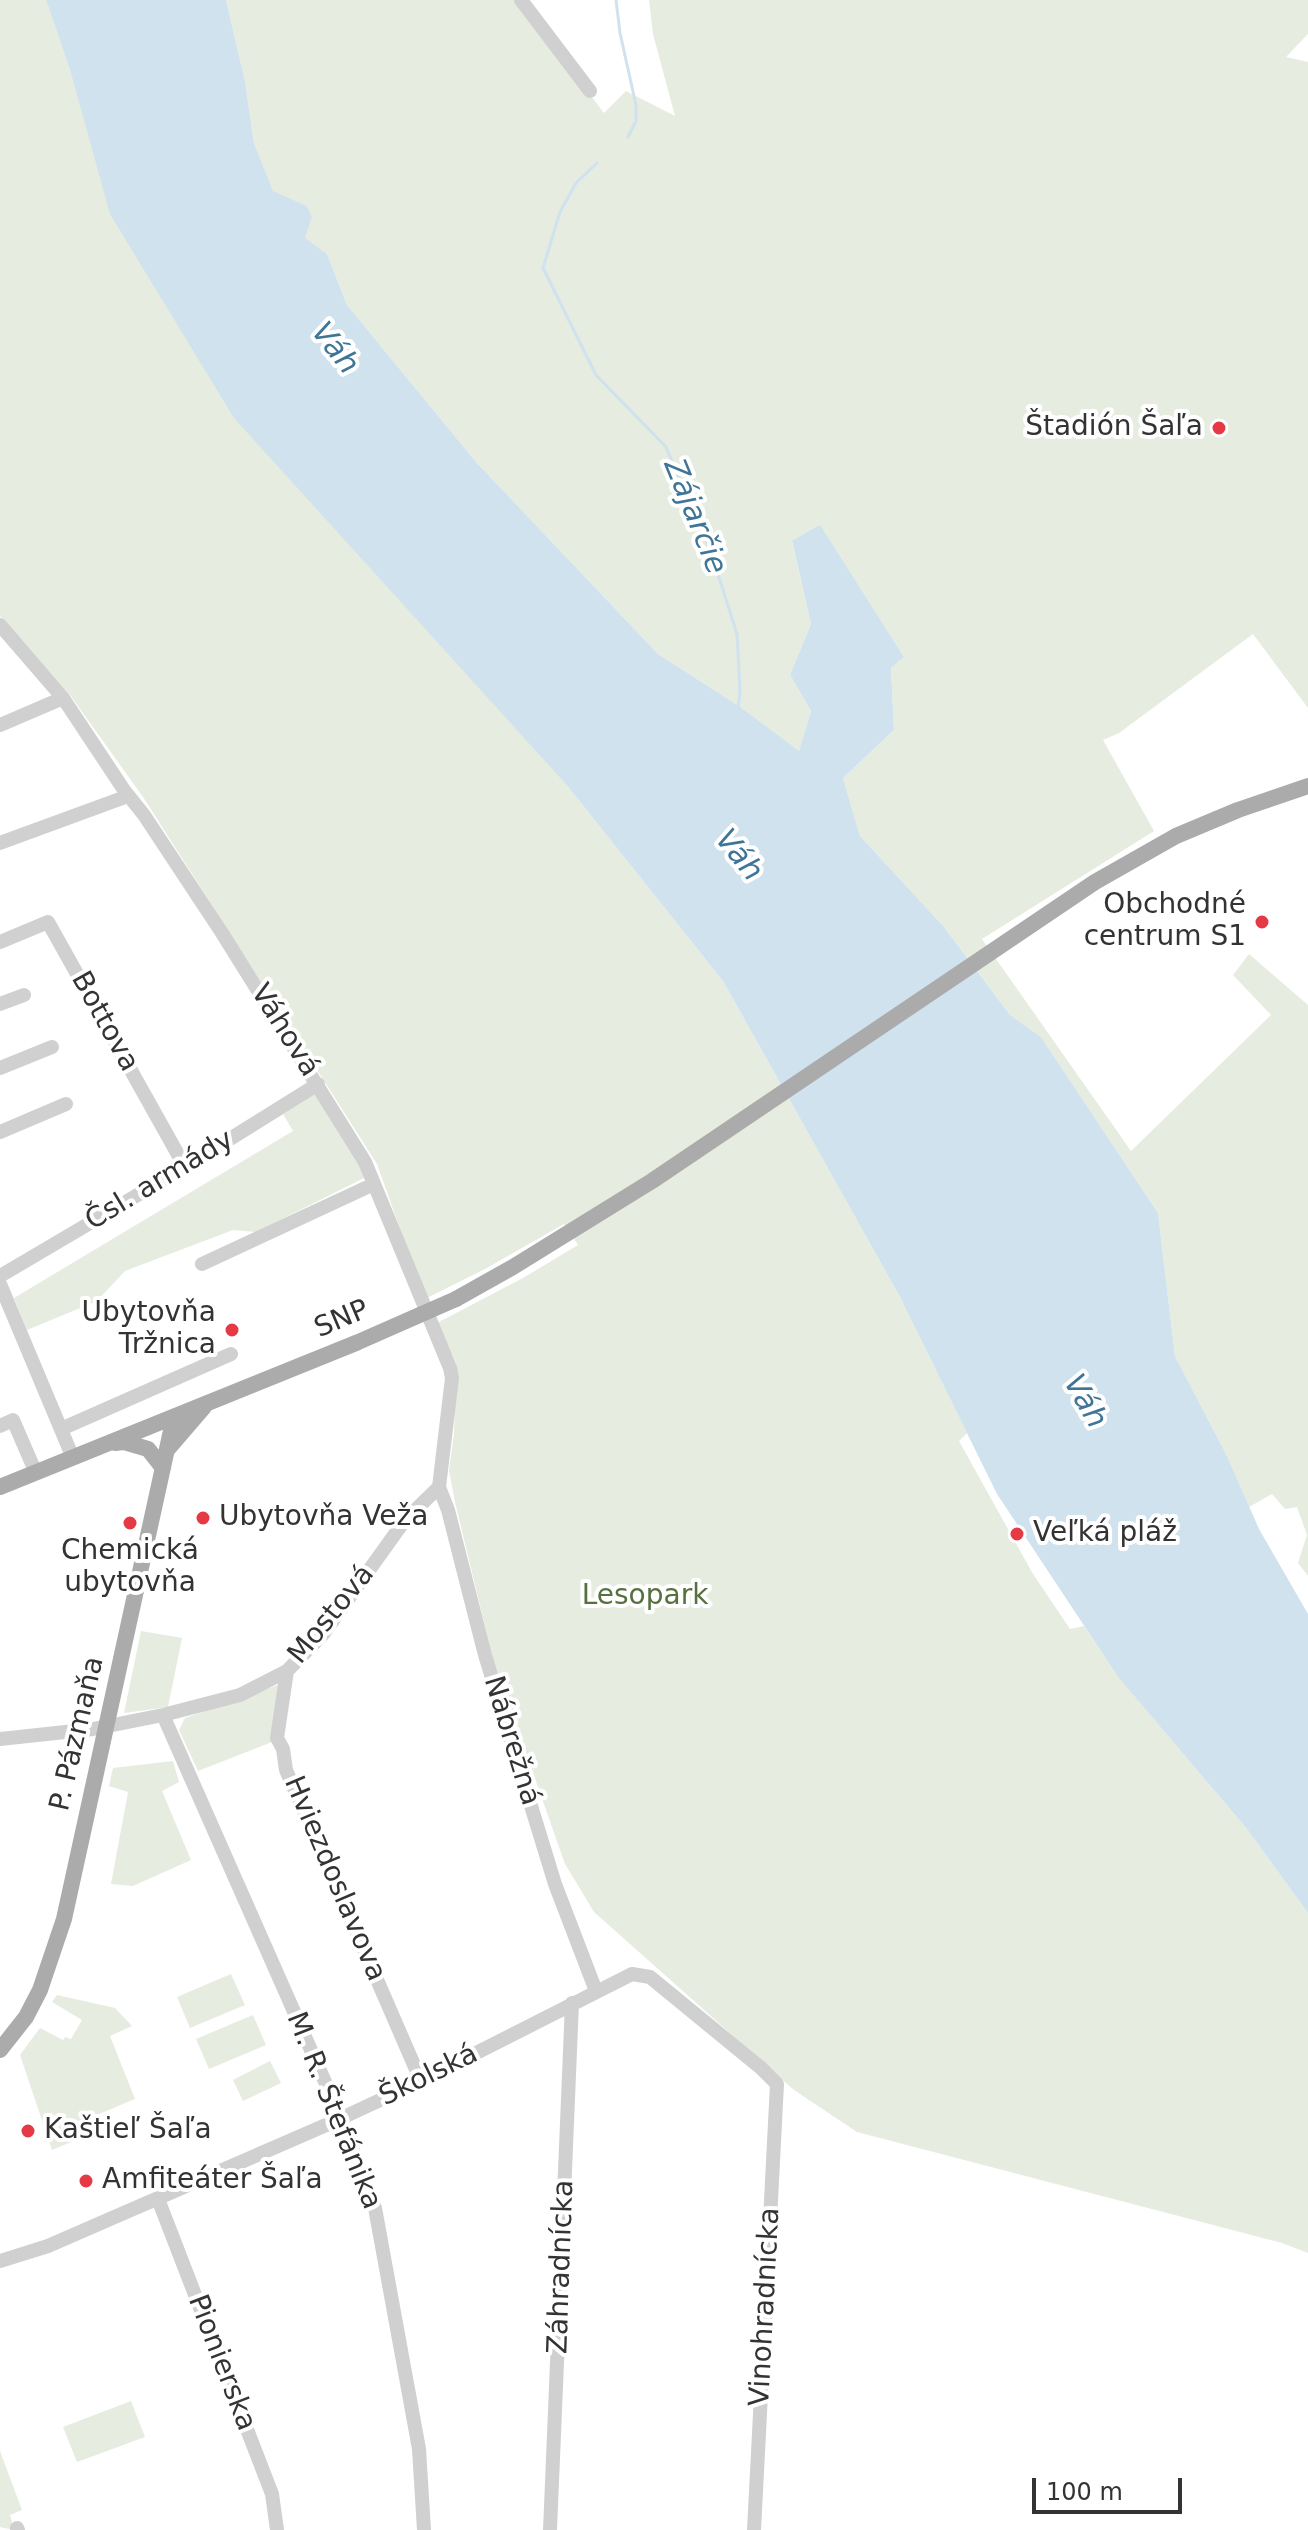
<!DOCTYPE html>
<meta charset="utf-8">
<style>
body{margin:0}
#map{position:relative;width:1308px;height:2530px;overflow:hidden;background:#fff;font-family:"DejaVu Sans",sans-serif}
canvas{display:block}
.scale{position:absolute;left:1032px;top:2478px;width:150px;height:36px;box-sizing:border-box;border:4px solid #333;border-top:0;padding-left:10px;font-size:24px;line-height:28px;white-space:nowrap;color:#333;-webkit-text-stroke:6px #fff;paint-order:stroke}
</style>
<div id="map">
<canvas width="1308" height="2530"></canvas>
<div class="scale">100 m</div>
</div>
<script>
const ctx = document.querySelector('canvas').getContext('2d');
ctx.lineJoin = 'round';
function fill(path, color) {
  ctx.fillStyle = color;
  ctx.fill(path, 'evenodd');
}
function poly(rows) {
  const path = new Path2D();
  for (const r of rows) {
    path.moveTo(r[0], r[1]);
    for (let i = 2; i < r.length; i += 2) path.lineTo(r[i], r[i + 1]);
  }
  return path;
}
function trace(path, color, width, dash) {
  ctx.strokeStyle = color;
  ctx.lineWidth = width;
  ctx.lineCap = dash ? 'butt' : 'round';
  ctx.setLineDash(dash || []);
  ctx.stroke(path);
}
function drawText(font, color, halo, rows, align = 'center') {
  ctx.font = font + ' "DejaVu Sans",sans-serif';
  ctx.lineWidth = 8;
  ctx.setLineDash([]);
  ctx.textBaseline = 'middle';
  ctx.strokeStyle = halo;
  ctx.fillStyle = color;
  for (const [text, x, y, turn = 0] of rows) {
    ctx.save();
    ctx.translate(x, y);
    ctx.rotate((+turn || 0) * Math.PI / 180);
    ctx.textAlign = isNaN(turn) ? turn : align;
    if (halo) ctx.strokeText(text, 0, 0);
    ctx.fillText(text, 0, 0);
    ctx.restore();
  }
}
fill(poly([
 [0,0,46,0,71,73,565,783,723,981,900,1297,967,1433,959,1441,1033,1574,1070,1629,1084,1626,1118,1677,1247,1829,1308,1913,1308,2253,1282,2243,857,2132,794,2090,594,1912,565,1864,493,1659,455,1502,449,1470,454,1434,456,1363,437,1323,523,1278,578,1245,564,1224,485,1269,425,1299,377,1164,143,797,70,695,0,616],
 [226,0,518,0,604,113,626,91,675,116,653,34,649,0,1308,0,1308,34,1286,57,1308,62,1308,708,1253,634,1119,733,1103,740,1154,831,982,939,1131,1151,1271,1015,1233,975,1249,954,1308,1005,1308,1576,1298,1563,1307,1535,1297,1507,1285,1509,1272,1494,1249,1507,1227,1456,1175,1356,1158,1213,1041,1037,1010,1015,944,927,860,836,843,778,894,730,891,668,904,657,820,526,792,542,811,624,790,675,811,711,799,752,739,706,658,654,476,462,347,305,327,254,304,238,312,217,307,206,273,192,254,143,245,81],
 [318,1092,366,1177,256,1232,233,1230,125,1271,97,1301,27,1330,14,1298,293,1131,283,1114],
 [141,1631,182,1638,168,1707,124,1713],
 [281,1684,272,1742,198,1771,179,1730,185,1718],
 [173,1761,179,1782,162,1791,191,1860,133,1886,111,1884,128,1792,109,1786,113,1768],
 [231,1974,245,2005,190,2028,177,1997],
 [57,1995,115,2008,132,2026,110,2036,135,2099,92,2117,93,2133,52,2150,20,2055,40,2028,63,2040,65,2037,71,2039,82,2020,52,2002],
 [253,2015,266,2045,209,2069,196,2039],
 [270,2061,281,2083,243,2101,233,2080],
 [131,2401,145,2437,77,2462,63,2427],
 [0,2451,22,2510,10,2515,14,2530,0,2527]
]), '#e6ecdf');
fill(poly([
 [46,0,226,0,245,81,254,143,273,191,307,206,312,217,305,238,327,254,347,305,476,462,658,654,739,706,799,751,811,711,790,675,811,624,792,541,820,525,904,657,891,668,894,730,843,778,860,836,944,927,1010,1015,1041,1037,1158,1213,1175,1356,1227,1456,1259,1529,1308,1614,1308,1913,1247,1829,1118,1677,997,1494,900,1297,723,981,565,783,234,418,110,214,71,73]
]), '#cfe2ee');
trace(poly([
 [616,0,620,33,636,105,636,121,628,137],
 [597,163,576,183,560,212,543,268,596,375,666,447,712,555,737,634,740,691,738,709]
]), '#cfe2ee', 3);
trace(poly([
 [521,0,590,91],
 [0,625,63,698,124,790,144,815,222,933,365,1162,450,1368,452,1378,439,1487,448,1510,485,1655,532,1809,555,1884,596,1991],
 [0,725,63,698],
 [0,843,128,796],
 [0,942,48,922,185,1167],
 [0,1004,24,995],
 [0,1068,52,1047],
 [0,1132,66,1104],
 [202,1264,374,1184],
 [0,1276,185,1167,318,1084],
 [0,1284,73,1458],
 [0,1426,13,1420,36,1473],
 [61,1429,231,1354],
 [287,1671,277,1738,283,1749,286,1770,421,2081],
 [163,1715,337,2109,375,2208,419,2449,424,2530],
 [0,1739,93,1729,163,1715,240,1695,287,1671,324,1633,405,1520,439,1487],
 [158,2199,272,2494,277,2530],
 [0,2261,48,2246,333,2122,421,2081,632,1974,650,1977,761,2068,777,2084,754,2530],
 [17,2528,18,2530],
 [550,2530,572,2003]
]), '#d0d0d0', 14);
trace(poly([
 [456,1299,513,1267,652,1181,1095,882,1176,836,1238,810,1308,786],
 [115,1443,124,1442,148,1449,163,1468],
 [167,1450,204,1407],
 [0,1487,356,1343],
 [0,2050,26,2017,40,1990,64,1919,174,1417]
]), '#ababab', 16);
trace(poly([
 [356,1343,456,1299]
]), '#ababab', 16);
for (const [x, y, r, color] of [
 [1219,428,8,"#e63946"],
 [1262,922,8,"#e63946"],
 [232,1330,8,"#e63946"],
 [203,1518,8,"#e63946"],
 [130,1523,8,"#e63946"],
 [1017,1534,8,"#e63946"],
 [28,2131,8,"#e63946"],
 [86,2181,8,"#e63946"]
]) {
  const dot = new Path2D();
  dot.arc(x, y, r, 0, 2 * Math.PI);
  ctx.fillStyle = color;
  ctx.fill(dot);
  trace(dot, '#fff', 3);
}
drawText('28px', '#333', '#fff', [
 ["Štadión Šaľa",1203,428,"right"],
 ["Obchodné",1246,906,"right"],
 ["centrum S1",1246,938,"right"],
 ["Ubytovňa",216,1314,"right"],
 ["Tržnica",216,1346,"right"],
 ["Ubytovňa Veža",219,1518],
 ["Veľká pláž",1033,1534],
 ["Chemická",130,1552,"center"],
 ["ubytovňa",130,1584,"center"],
 ["Kaštieľ Šaľa",44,2131],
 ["Amfiteáter Šaľa",102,2181]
], 'left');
drawText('28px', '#333', '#fff', [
 ["Bottova",104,1022,61],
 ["Váhová",284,1031,58],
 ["Čsl. armády",160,1181,-31],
 ["SNP",342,1320,-23],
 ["Mostová",332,1615,-51],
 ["P. Pázmaňa",78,1734,-77],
 ["Nábrežná",511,1741,73],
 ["Hviezdoslavova",334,1879,67],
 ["Školská",429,2076,-26],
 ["M. R. Štefánika",333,2111,68],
 ["Záhradnícka",562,2267,-88],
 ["Vinohradnícka",766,2307,-87],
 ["Pionierska",221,2363,69]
]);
drawText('28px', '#56703f', '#fff', [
 ["Lesopark",645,1597]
]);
drawText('italic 30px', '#3f7597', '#fff', [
 ["Váh",334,349,52],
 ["Zájarčie",694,517,68],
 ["Váh",738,856,51],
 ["Váh",1084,1402,60]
]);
</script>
